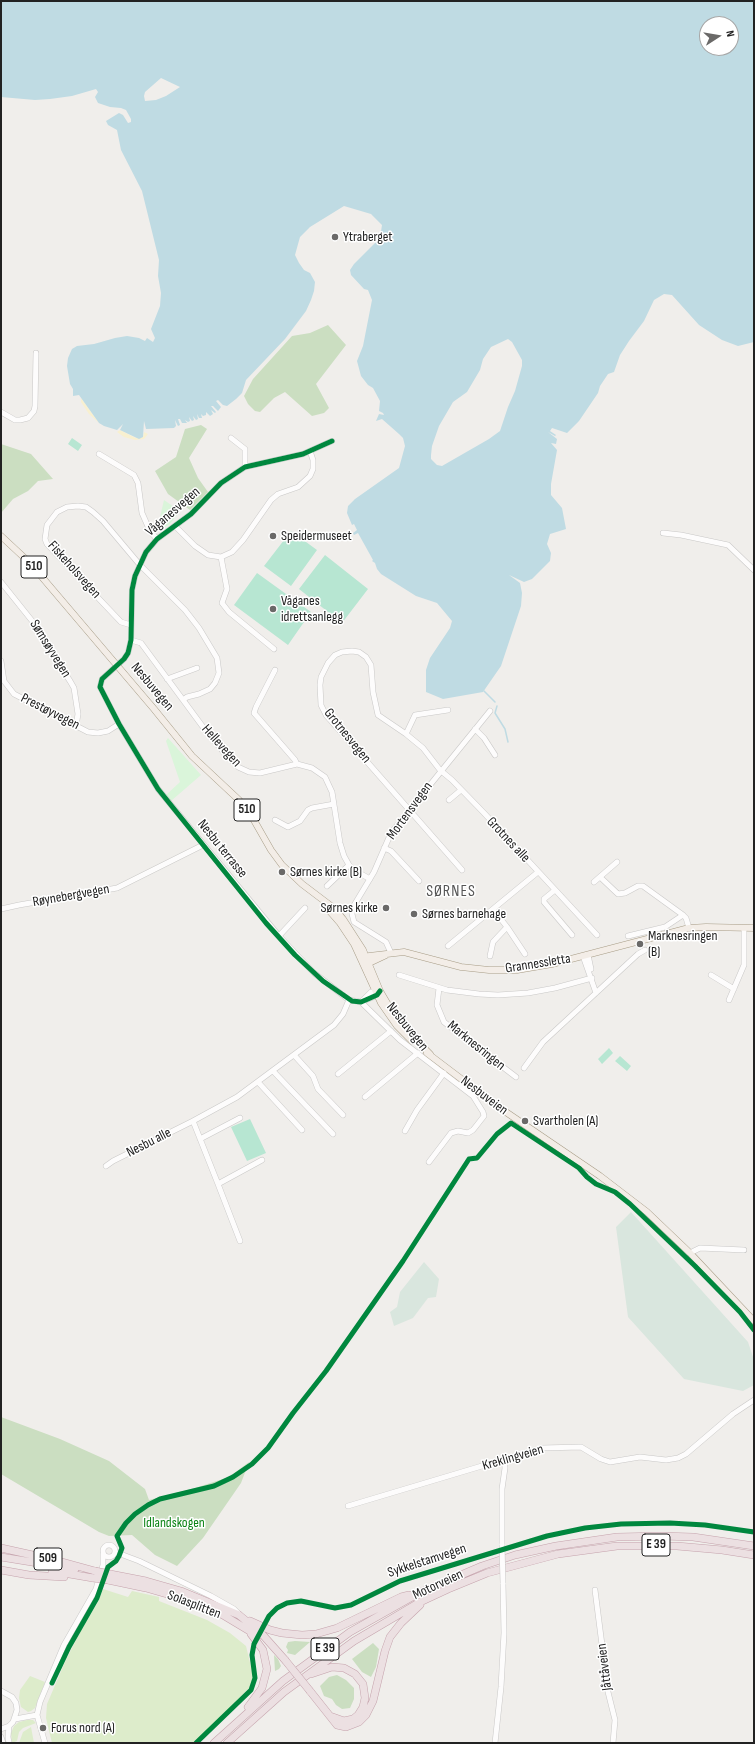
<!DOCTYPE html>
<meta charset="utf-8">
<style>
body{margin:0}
#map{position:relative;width:755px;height:1744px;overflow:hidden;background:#f0eeeb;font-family:"Sofia Sans Condensed",sans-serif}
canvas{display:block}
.frame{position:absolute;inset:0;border:2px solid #222;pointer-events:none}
.north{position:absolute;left:699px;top:16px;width:40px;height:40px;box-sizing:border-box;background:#fff;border:1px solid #a7a7a7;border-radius:50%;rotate:78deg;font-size:11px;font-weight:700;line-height:16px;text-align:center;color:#222}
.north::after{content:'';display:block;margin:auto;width:14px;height:18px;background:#6a6968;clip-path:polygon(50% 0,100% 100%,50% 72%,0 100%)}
</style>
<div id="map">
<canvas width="755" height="1744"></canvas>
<div class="frame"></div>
<div class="north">N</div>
</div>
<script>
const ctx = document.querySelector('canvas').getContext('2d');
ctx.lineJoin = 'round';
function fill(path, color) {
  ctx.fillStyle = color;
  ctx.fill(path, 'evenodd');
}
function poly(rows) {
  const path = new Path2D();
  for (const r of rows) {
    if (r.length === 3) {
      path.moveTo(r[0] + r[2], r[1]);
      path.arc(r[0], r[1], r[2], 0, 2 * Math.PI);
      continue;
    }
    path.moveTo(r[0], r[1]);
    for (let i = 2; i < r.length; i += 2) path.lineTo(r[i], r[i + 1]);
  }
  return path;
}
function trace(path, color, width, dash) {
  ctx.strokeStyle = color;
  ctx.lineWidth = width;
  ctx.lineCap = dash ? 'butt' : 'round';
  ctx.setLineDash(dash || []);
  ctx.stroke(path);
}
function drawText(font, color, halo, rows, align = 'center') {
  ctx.font = font + ' "Sofia Sans Condensed",sans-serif';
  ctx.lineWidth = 3;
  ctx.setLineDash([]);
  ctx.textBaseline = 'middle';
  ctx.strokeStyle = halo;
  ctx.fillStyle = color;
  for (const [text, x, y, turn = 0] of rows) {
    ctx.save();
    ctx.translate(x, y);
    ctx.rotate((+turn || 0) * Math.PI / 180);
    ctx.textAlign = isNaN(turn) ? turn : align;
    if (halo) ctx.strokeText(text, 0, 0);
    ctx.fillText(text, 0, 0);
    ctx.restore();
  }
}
fill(poly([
 [103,1589,128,1597,132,1591,159,1597,159,1601,207,1620,230,1633,246,1646,253,1675,251,1686,195,1743,52,1743,46,1718,47,1704,65,1662,80,1632,98,1602],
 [30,1676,45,1682,35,1708,31,1711,28,1712,21,1707,19,1698,20,1690],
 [27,1720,33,1720,36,1723,23,1728,19,1732,17,1741,12,1743,11,1733,14,1726,19,1722],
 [31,1727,34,1743,19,1743,23,1732]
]), '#ddeccb');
fill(poly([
 [328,325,346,345,316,384,329,408,324,413,312,416,285,392,274,398,260,412,255,411,248,404,244,396,253,379,292,336,310,333],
 [201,425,207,429,189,458,198,478,208,492,190,510,168,494,155,471,176,457,185,429],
 [1,444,31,454,53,479,38,481,28,491,13,499,1,513],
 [1,1417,60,1439,109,1461,145,1489,149,1500,195,1488,229,1477,249,1462,241,1483,203,1538,177,1566,155,1555,132,1535,109,1536,99,1532,1,1474],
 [288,1642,295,1641,310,1642,295,1655,287,1653,288,1650,286,1647],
 [373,1643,379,1649,376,1667,371,1677,362,1672,352,1659],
 [274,1655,278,1659,281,1666,279,1669,275,1671],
 [337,1675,346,1680,354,1688,354,1699,350,1708,342,1709,336,1705,332,1699,324,1696,320,1686,329,1677]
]), '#cbdec1');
fill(poly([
 [631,1212,748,1342,754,1360,754,1385,743,1391,684,1379,628,1317,616,1227],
 [424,1262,439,1279,436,1297,428,1298,413,1318,394,1326,390,1312,397,1307,400,1292]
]), '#d9e6de');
fill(poly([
 [81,398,99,423,89,414,81,402],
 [120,430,136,438,143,437,144,432,148,434,144,439,135,440,124,437,117,432]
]), '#f8f0d0');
fill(poly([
 [164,500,180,511,169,525,157,530],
 [168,738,201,775,171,801,166,795,180,782,166,741]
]), '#daf5da');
fill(poly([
 [72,438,82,445,78,451,68,444],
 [291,531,317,550,291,586,264,566],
 [325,555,368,589,342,623,299,589],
 [257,573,311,612,288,645,234,605],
 [609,1048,613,1053,602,1064,598,1059],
 [620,1056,631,1066,627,1071,615,1061],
 [250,1119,266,1153,247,1161,231,1127]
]), '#b7e6d2');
fill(poly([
 [1,1,754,1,754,342,738,346,722,340,699,325,672,295,664,294,654,300,644,321,629,341,620,355,614,372,608,374,600,386,598,393,579,421,567,433,552,428,550,431,556,435,555,436,548,432,557,439,556,444,551,443,557,450,551,484,551,495,562,508,566,529,550,534,547,544,551,553,550,561,532,579,524,582,509,575,520,583,522,593,521,606,501,666,483,692,443,699,426,692,426,670,430,658,450,628,452,621,437,603,416,596,381,574,377,569,375,563,372,561,373,560,358,533,354,535,353,533,357,530,354,524,352,525,347,513,348,506,355,499,399,468,405,446,403,438,399,434,382,419,376,421,379,414,384,415,383,413,379,411,380,401,373,388,368,385,361,376,357,361,363,346,372,300,368,290,364,289,351,275,350,270,354,264,380,238,382,225,371,214,344,206,310,227,300,237,295,255,299,263,304,270,310,273,315,282,314,291,311,300,306,311,285,339,246,380,242,393,236,399,227,406,223,405,218,400,216,401,221,407,218,411,213,406,211,406,216,412,215,413,211,410,213,414,210,416,206,412,206,415,203,416,201,414,202,418,199,418,197,414,198,419,196,420,193,416,194,420,192,421,189,417,190,421,188,422,185,420,187,423,182,423,180,419,178,419,180,425,178,426,175,420,176,426,174,428,146,429,144,421,143,437,139,439,120,430,123,424,117,430,104,426,99,423,79,395,73,396,73,389,70,384,67,366,68,358,72,349,77,346,94,344,115,338,127,336,139,338,145,341,147,338,153,342,155,338,151,329,160,306,161,293,158,276,159,260,142,191,121,150,117,130,108,125,106,121,119,113,123,115,128,123,131,122,131,119,126,110,121,108,110,107,98,103,95,97,98,92,96,89,72,96,50,99,35,100,1,97],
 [707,24,731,24,731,48,707,48],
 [161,78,180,87,166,96,156,100,145,101,144,96,145,92],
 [508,339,512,342,522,360,522,366,515,391,508,407,500,431,489,439,442,466,437,465,431,459,431,455,432,446,439,426,453,402,467,392,480,370,483,359,491,347]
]), '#bfdbe3');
trace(poly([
 [484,691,495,702],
 [497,706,495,713,505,729,508,742]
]), '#bfdbe3', 1.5);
const minor = poly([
 [1,412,15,420,20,420,28,418,34,411,35,406,36,353],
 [231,438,245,449,245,467],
 [332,441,303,454,245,467,221,483,191,514,157,539,146,552,135,576,132,590,131,640,128,653,124,659,102,679,100,687,119,724,158,789,279,936,314,973,349,1000,361,1002,373,997,379,993],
 [99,454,134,475,138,483,142,513,150,531,157,539],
 [176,527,195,546,208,555,221,557,232,552,243,540,271,500,278,494,298,487,310,476,313,469,313,460,310,451],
 [663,533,681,535,728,545,754,570],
 [221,557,227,589,222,603,229,612,274,649],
 [1,582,37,627,50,651,70,681,74,688,78,714,76,726],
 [131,625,121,622,47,544,45,539,47,525,57,512,67,507,78,506,86,507,93,512,103,521,140,565,185,610,199,628,217,658,219,673,215,683,210,689,199,694,187,697,183,700],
 [131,640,141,643,203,727,226,755,238,767,249,772,260,773,297,764,312,768,325,777,332,792,340,843,344,856,349,865,354,870,370,879],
 [1,661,4,681,14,694,88,732,98,733,108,731,119,724],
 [275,670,256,707,254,713,295,760,297,764],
 [167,679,197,668],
 [475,729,484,738,495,755],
 [406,734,415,715,448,710],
 [449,800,461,790],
 [275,820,288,827,300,821,308,810,312,808,334,804],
 [384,848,391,851,419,881],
 [462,870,326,715,321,705,320,685,321,677,328,663,335,655,342,652,352,651,359,652,366,657,371,665,373,692,378,715,406,734,423,748,440,770,452,780,484,813,597,935],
 [600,877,618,894,625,893,638,886,643,886,683,915,686,918,689,928],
 [594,882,617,862],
 [327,886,349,865],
 [555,890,544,899,544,902,572,935],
 [1,909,19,905,117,888,203,845],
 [493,909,507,927,525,954],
 [279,936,305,908],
 [628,936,665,927,683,915],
 [448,946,538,872],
 [391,953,386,942,354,922,352,914,353,907,374,872,391,833,490,711],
 [588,955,591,969],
 [490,956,493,942,507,927],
 [583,956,596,993],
 [399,975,447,990,479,994,498,995,528,993,555,988,592,978],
 [711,975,734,989],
 [439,988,437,1005,444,1022,516,1077],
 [363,1000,371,992,378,991],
 [729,1000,744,965,744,928],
 [361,1002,400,1040,473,1096,483,1112,484,1116,473,1130,468,1133,458,1131,451,1133,429,1162],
 [294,1055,313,1076,318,1089,343,1115],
 [524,1068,543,1042,638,954,645,950],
 [274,1072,333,1134],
 [338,1074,391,1031],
 [258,1082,302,1130],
 [365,1097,418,1053],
 [405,1131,417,1110,444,1073],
 [200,1139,240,1118],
 [262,1160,218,1184,193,1121,237,1097,334,1025,343,1014,349,1000],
 [106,1166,113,1161,193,1121],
 [218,1184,240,1241],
 [690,1253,700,1248,744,1250],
 [348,1506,542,1448,581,1447,601,1459,610,1462,640,1457,666,1460,678,1458,686,1454,733,1414,754,1400],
 [109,1551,6],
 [502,1545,502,1489,505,1468,504,1460],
 [115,1552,139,1561,211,1596,234,1609,239,1614],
 [595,1590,608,1692,615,1720,613,1743],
 [1,1691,12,1697,16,1703,17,1710,13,1722,9,1726,1,1729],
 [15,1719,37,1715],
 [9,1726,8,1737,9,1743],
 [1,1737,3,1743],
 [45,1743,37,1715,40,1702,64,1645,96,1589,103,1565,103,1554],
 [495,1743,501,1687,504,1633,503,1583]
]);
const major = poly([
 [1,536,30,563,154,709,192,756,239,800,251,815,271,850,282,865,302,884,335,909,343,919,363,950,380,991,390,1008,414,1038,430,1054],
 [326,907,340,923,354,944,381,1003,397,1026,412,1041],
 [364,959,369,956,404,952,461,967,489,970,517,970,552,964,689,928,706,927,754,928],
 [365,962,369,963,386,955],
 [427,1053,497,1106,600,1176,647,1212,690,1253,754,1321]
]);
const highway = poly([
 [1,1548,55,1560,95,1571],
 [1,1557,75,1569],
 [1,1570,29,1575,64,1577],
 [52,1571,93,1578],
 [110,1574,146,1581,181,1591,239,1615,262,1634,285,1660],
 [108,1580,146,1588,191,1601,223,1615,258,1636],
 [250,1621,270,1630,282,1633,302,1635,316,1634,337,1628,401,1597,409,1595],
 [311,1674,332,1667,344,1668,355,1674,363,1684,365,1698,363,1707,358,1715,353,1719,344,1721,330,1716],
 [310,1691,337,1725,346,1727,359,1722,366,1715,373,1701,385,1651,390,1637,401,1623,420,1605],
 [248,1707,262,1688,267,1669,263,1650,251,1634],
 [214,1743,283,1681,350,1632,419,1593,482,1566,515,1555,556,1546,617,1537,662,1536,693,1537,754,1546],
 [227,1743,284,1692,354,1641,420,1602,448,1589,487,1573,558,1554,617,1546,677,1546,722,1550,754,1555]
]);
trace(minor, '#c9c8c7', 6);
trace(major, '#a79c86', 7);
trace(highway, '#c5a2ac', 8);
trace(minor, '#fdfcfc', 5);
trace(major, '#f3ede7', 6);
trace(highway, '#ece0e2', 7);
const minorBridge = poly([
 [502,1545,503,1583]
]);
const highwayBridge = poly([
 [95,1571,110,1574],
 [93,1578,108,1580],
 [285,1660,310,1691]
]);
trace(minorBridge, '#c9c8c7', 6, []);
trace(highwayBridge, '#c5a2ac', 8, []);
trace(minorBridge, '#fdfcfc', 5);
trace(highwayBridge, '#ece0e2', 7);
trace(poly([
 [332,441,303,454,245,467,221,483,191,514,157,539,146,552,135,576,132,590,131,640,128,653,124,659,102,679,100,687,119,724,158,789,266,923,295,955,323,981,352,1001,361,1002,368,999,377,995,380,991],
 [52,1683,69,1647,97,1598,108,1567,116,1561,119,1556,122,1548,117,1536,126,1523,135,1514,148,1505,160,1499,214,1486,233,1477,252,1464,268,1448,293,1413,326,1371,403,1261,469,1159,477,1158,497,1134,511,1123,579,1168,587,1177,596,1184,615,1192,630,1204,695,1266,740,1312,754,1330],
 [196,1743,251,1690,255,1678,252,1655,254,1644,269,1616,277,1608,287,1603,301,1601,335,1608,351,1605,400,1581,547,1536,585,1528,621,1524,670,1523,705,1525,754,1532]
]), '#00873e', 5);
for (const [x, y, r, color] of [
 [335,237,4,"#6a6968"],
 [273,536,4,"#6a6968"],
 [273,609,4,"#6a6968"],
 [282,872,4,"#6a6968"],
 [386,908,4,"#6a6968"],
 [414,914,4,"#6a6968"],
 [640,944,4,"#6a6968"],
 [525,1121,4,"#6a6968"],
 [43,1728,4,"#6a6968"]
]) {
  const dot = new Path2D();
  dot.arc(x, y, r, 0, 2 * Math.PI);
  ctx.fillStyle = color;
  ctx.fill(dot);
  trace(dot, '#fff', 1.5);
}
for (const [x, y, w] of [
 [34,567,26],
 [247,810,26],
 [656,1545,28],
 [48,1559,28],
 [325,1649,28]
]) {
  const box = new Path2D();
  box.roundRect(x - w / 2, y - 11, w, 22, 3);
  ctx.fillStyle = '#fff';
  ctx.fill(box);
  trace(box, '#222', 1);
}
drawText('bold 13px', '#222', null, [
 ["510",34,567],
 ["510",247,810],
 ["E 39",656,1545],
 ["509",48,1559],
 ["E 39",325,1649]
]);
drawText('14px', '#222', '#fff', [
 ["Ytraberget",343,237],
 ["Speidermuseet",281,536],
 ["Våganes",281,601],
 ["idrettsanlegg",281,617],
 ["Sørnes kirke (B)",290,872],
 ["Sørnes kirke",378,908,"right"],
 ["Sørnes barnehage",422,914],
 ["Marknesringen",648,936],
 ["(B)",648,952],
 ["Svartholen (A)",533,1121],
 ["Forus nord (A)",51,1728]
], 'left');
drawText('14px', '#222', '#fff', [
 ["Våganesvegen",173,512,-41],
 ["Fiskeholsvegen",74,570,48],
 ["Sømsøyvegen",50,649,58],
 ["Nesbuvegen",152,687,50],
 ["Prestøyvegen",50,712,27],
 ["Grotnesvegen",347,736,51],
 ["Hellevegen",221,746,48],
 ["Mortensvegen",410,811,-54],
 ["Grotnes alle",508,840,47],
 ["Nesbu terrasse",222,849,51],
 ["Røynebergvegen",71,896,-10],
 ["Grannessletta",538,964,-9],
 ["Nesbuvegen",407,1027,51],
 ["Marknesringen",476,1046,39],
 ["Nesbuveien",484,1096,37],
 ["Nesbu alle",149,1143,-27],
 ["Kreklingveien",513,1458,-16],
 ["Sykkelstamvegen",427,1561,-18],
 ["Motorveien",438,1585,-25],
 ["Solasplitten",194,1605,21],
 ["Jåttåveien",605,1667,-97]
]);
drawText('14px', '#0c8416', '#fff', [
 ["Idlandskogen",174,1523]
]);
ctx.letterSpacing = '1px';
drawText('16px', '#555', '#fff', [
 ["SØRNES",451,892]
]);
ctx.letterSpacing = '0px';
</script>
